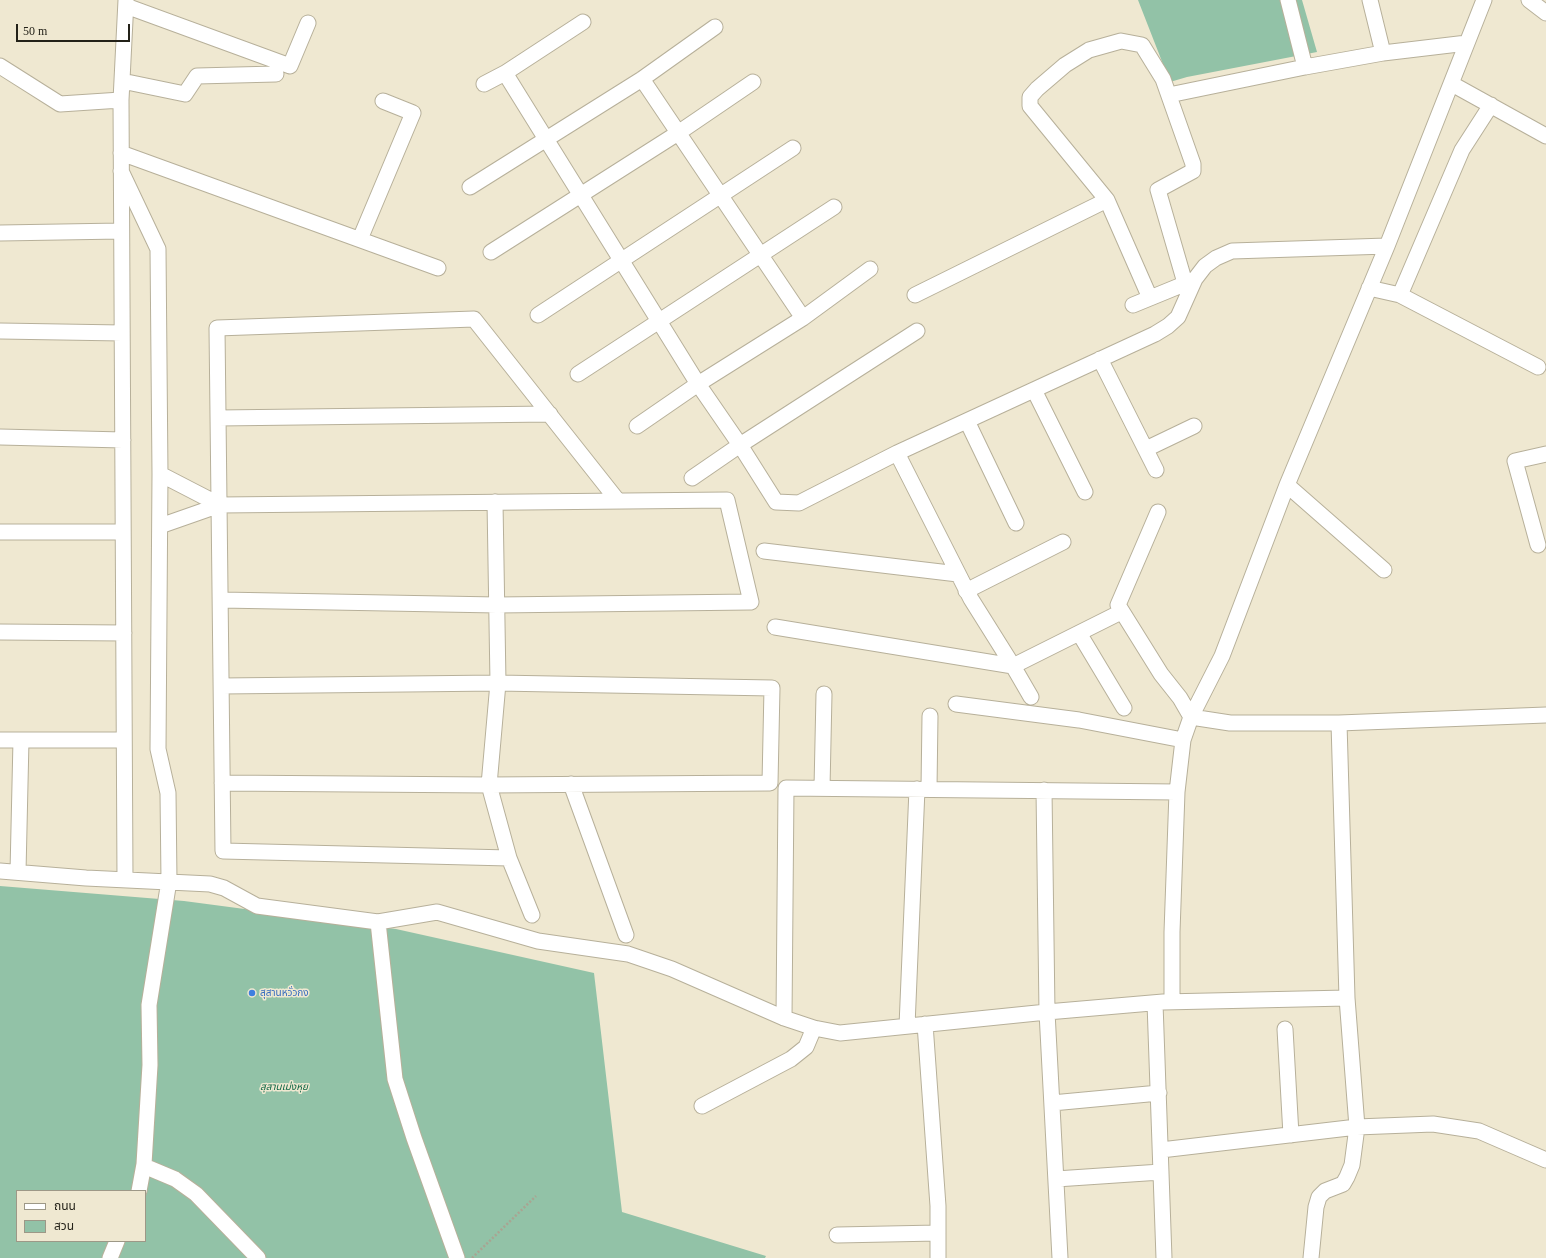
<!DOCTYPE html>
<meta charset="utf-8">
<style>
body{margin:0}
#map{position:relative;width:1546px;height:1258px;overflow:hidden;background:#efe8d1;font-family:"Times New Roman","Noto Sans Thai",serif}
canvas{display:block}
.legend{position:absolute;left:16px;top:1190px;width:130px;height:52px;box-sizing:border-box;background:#efe8d1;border:1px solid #9d9887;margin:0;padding:5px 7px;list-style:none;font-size:12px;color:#232118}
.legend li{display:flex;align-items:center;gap:8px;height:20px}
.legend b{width:20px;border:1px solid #9d9887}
.scale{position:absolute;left:16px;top:24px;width:114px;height:18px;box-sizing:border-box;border:2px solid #232118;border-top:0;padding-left:5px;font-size:12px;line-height:14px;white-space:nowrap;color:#232118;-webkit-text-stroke:3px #efe8d1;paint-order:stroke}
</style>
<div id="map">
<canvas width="1546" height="1258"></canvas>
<ul class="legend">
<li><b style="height:5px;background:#fff"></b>ถนน</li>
<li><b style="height:11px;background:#92c2a7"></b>สวน</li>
</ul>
<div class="scale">50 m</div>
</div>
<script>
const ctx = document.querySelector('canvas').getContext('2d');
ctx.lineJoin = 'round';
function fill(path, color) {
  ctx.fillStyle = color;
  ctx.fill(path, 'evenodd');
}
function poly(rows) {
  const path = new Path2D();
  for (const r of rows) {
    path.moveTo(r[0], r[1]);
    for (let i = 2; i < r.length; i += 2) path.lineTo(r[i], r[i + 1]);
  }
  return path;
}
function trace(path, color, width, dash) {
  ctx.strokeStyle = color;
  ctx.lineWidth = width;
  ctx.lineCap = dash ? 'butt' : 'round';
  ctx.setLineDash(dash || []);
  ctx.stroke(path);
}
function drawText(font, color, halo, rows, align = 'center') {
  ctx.font = font + ' "Times New Roman","Noto Sans Thai",serif';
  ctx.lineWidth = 3;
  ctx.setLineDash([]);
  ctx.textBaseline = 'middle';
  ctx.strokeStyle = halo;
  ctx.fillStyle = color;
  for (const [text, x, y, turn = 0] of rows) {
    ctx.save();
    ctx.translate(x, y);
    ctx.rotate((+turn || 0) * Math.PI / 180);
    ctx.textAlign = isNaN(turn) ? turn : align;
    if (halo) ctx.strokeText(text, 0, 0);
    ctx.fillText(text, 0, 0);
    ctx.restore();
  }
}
fill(poly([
 [1138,0,1302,0,1317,52,1187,77,1170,82],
 [0,886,184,901,396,929,594,973,622,1212,766,1256,765,1258,0,1258],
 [17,1191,145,1191,145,1241,17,1241]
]), '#92c2a7');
const minor = poly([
 [1288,0,1305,67],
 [1370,0,1383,53],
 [1529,0,1546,13],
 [126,6,290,66,308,23],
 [0,66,60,104,121,100],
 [505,73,698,384,740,445,776,502,799,503,897,453,1155,334,1168,326,1178,317,1195,279,1205,266,1216,258,1232,251,1387,246],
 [642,79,803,318],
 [122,81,185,94,197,76,276,74],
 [484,84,505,73,583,22],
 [1452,84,1546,136],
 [1169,95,1305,67,1383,53,1467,43],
 [1491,105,1462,150,1400,295,1538,367],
 [121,153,438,268],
 [121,171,158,249,160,474,158,749,168,793,169,881,149,1005,150,1065,144,1164,139,1191],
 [470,187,642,79,715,27],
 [0,233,121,231],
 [360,239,413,113,383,101],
 [491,252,678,133,753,82],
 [1369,288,1400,295],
 [915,295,1107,200],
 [1150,298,1107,200,1030,106,1030,97,1037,89,1065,65,1089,50,1121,41,1142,45,1163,79,1193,164,1193,171,1158,190,1185,283],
 [1133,305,1194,280],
 [538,315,793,148],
 [0,331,122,333],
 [1100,359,1156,470],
 [578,374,834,207],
 [1034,390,1085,492],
 [218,418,550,414],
 [967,421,1016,523],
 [637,426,698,384,803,318,870,269],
 [0,437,123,440],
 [1146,449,1194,426],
 [897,453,971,599,1013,666,1031,697],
 [692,478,740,445,917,331],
 [1287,485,1384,570],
 [495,502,498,683,489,785,509,858,532,915],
 [220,505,727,500,751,602,497,605,221,600],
 [1158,512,1118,605,1161,674,1180,698,1191,717,1230,723,1339,723,1546,715],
 [160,526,220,505,160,474],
 [0,532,123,532],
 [1538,545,1515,461,1546,454],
 [764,551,958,574],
 [966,591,1063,542],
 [775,627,1013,666,1121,612],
 [0,632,124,633],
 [1079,633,1124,708],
 [222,686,498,683,772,688,770,783,489,785,222,783],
 [956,704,1079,720,1183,740],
 [0,740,124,740],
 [571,784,626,935],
 [822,788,824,694],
 [929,789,930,716],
 [1044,790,1047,1012,1060,1258],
 [509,858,223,851,217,328,474,319,618,501],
 [0,871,86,878,210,884,224,888,257,906,378,922,437,912,538,941,628,954,672,969,784,1018,814,1028,840,1033,1047,1012,1163,1002,1347,998],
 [18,872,21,740],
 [125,879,121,100,126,0],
 [378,922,395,1079,414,1138,457,1258],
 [1172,1002,1172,932,1177,792,1183,740,1191,717,1222,656,1287,485,1387,246,1484,0],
 [1155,1003,1164,1258],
 [784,1018,786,788,1177,792],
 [925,1024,938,1206,938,1258],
 [907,1026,917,789],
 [1285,1029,1291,1135],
 [1052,1103,1159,1093],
 [702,1106,791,1059,806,1047,814,1028],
 [1161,1150,1357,1127,1433,1124,1479,1131,1546,1160],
 [144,1166,175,1179,196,1194,258,1258],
 [1056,1179,1161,1172],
 [837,1235,938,1233],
 [110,1258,117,1241],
 [1311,1258,1316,1207,1319,1197,1325,1191,1343,1184,1347,1177,1352,1165,1357,1127,1347,998,1339,723]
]);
trace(minor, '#b7b09a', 17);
trace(poly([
 [472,1258,536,1196]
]), '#a9a492', 2.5, [2, 2]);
trace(minor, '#fff', 15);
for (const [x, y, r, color] of [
 [252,993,4,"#3f7fe0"]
]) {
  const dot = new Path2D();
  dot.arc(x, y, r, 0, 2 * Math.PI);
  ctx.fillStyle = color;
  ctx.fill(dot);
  trace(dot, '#efe8d1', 1.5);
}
drawText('10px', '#366cbe', '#efe8d1', [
 ["สุสานหวั่วกง",260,993]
], 'left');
drawText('italic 10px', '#0f6744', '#efe8d1', [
 ["สุสานเม่งหุย",284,1087]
]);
</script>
